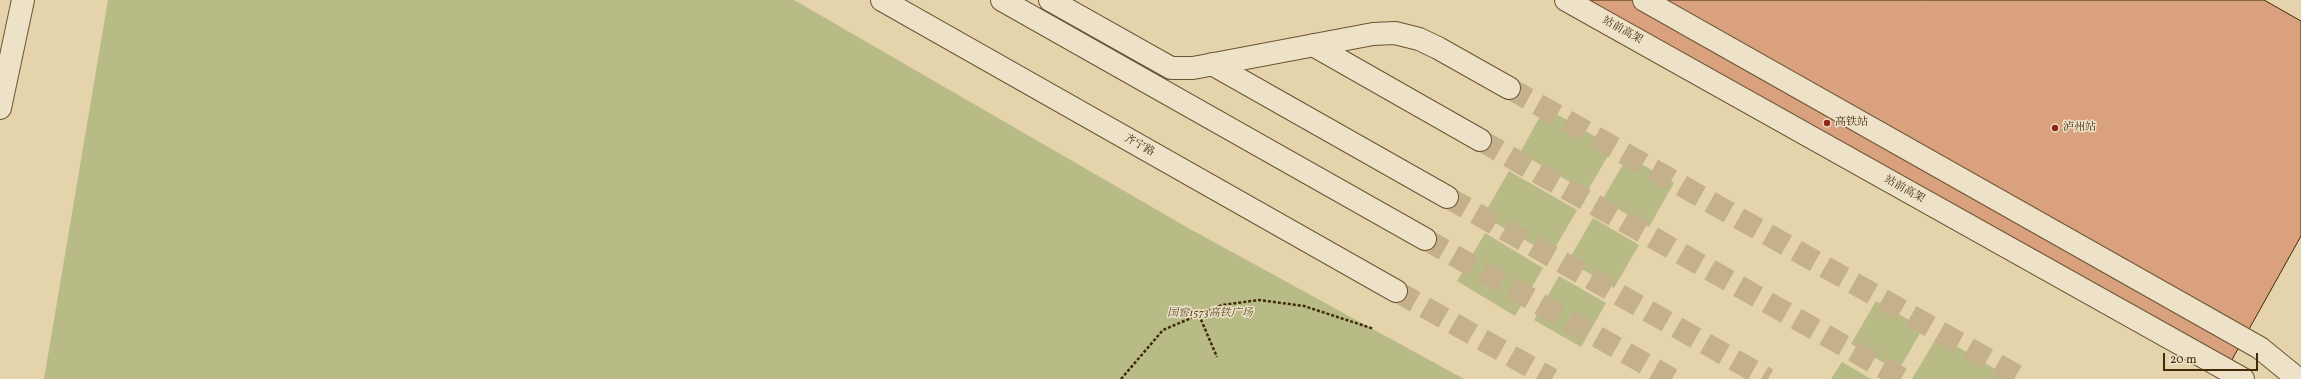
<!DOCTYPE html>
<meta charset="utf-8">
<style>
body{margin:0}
#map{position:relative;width:2301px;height:379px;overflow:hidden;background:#e4d3ab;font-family:Vollkorn,serif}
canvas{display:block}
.scale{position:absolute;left:2163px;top:353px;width:95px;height:18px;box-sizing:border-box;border:2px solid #422a09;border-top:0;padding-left:5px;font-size:12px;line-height:14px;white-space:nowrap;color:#422a09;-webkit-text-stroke:3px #ede2c8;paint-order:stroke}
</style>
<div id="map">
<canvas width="2301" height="379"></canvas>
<div class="scale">20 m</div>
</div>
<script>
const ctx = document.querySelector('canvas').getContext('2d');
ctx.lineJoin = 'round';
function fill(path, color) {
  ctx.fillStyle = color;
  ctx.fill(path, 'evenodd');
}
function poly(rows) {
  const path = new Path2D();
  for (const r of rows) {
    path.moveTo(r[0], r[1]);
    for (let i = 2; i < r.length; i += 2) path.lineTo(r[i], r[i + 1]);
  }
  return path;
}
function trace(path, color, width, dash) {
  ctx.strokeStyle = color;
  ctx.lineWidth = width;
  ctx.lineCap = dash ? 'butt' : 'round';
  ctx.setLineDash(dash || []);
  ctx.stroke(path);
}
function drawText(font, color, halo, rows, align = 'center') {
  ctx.font = font + ' Vollkorn,"Noto Serif SC",serif';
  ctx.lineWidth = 3;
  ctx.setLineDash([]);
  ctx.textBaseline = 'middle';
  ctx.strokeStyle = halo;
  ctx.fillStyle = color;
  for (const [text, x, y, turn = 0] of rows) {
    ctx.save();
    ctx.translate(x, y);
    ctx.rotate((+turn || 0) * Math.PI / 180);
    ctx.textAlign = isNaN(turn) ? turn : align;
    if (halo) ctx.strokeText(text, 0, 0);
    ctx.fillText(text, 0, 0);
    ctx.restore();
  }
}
fill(poly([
 [108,0,794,0,1190,229,1464,379,44,379],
 [1545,107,1613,147,1587,192,1520,153],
 [1628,156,1674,183,1649,227,1602,200],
 [1509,171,1577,210,1551,255,1483,216],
 [1593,218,1639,245,1614,288,1568,261],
 [1485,233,1543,268,1515,316,1457,281],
 [1559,276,1606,303,1581,347,1534,320],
 [1876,301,1923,328,1898,371,1851,344],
 [1938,335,2005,375,2003,379,1912,379],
 [1842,362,1871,379,1831,379]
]), '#b9bb86');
const building = poly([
 [1580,0,2264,0,2301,21,2301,236,2229,365,1580,0]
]);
fill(building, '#d9a17e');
trace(building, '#422a09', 1);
trace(poly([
 [1509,88,2023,379],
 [1480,140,1903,379],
 [1447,197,1768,379],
 [1425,239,1672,379],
 [1396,291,1552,379]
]), '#c4b18b', 22, [22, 11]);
const minor = poly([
 [882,0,1396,291],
 [1002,0,1425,239],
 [1050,0,1171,68,1193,68,1373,34,1395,33,1419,39,1438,48,1509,88],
 [1566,0,2243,379],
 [1644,0,2260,348,2298,379],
 [1313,45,1480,140],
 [1212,64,1447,197],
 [0,108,23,0]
]);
trace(minor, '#6a5432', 24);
trace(poly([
 [1199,315,1217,357],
 [1121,379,1163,330,1222,305,1259,300,1304,306,1374,329]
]), '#422a09', 2.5, [3, 2]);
trace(minor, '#ede2c8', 22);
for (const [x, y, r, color] of [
 [1827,123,4,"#8f2418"],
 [2055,128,4,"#8f2418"]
]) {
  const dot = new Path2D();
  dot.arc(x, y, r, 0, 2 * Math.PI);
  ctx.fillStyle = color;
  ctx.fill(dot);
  trace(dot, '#ede2c8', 1.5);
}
drawText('11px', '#422a09', '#ede2c8', [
 ["站前高架",1622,31,29],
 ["齐宁路",1139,146,29],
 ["站前高架",1904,190,29]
]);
drawText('11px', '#422a09', '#ede2c8', [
 ["高铁站",1835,123],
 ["泸州站",2063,128]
], 'left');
drawText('italic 11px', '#5a4722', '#ede2c8', [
 ["国窖1573高铁广场",1210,314]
]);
</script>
